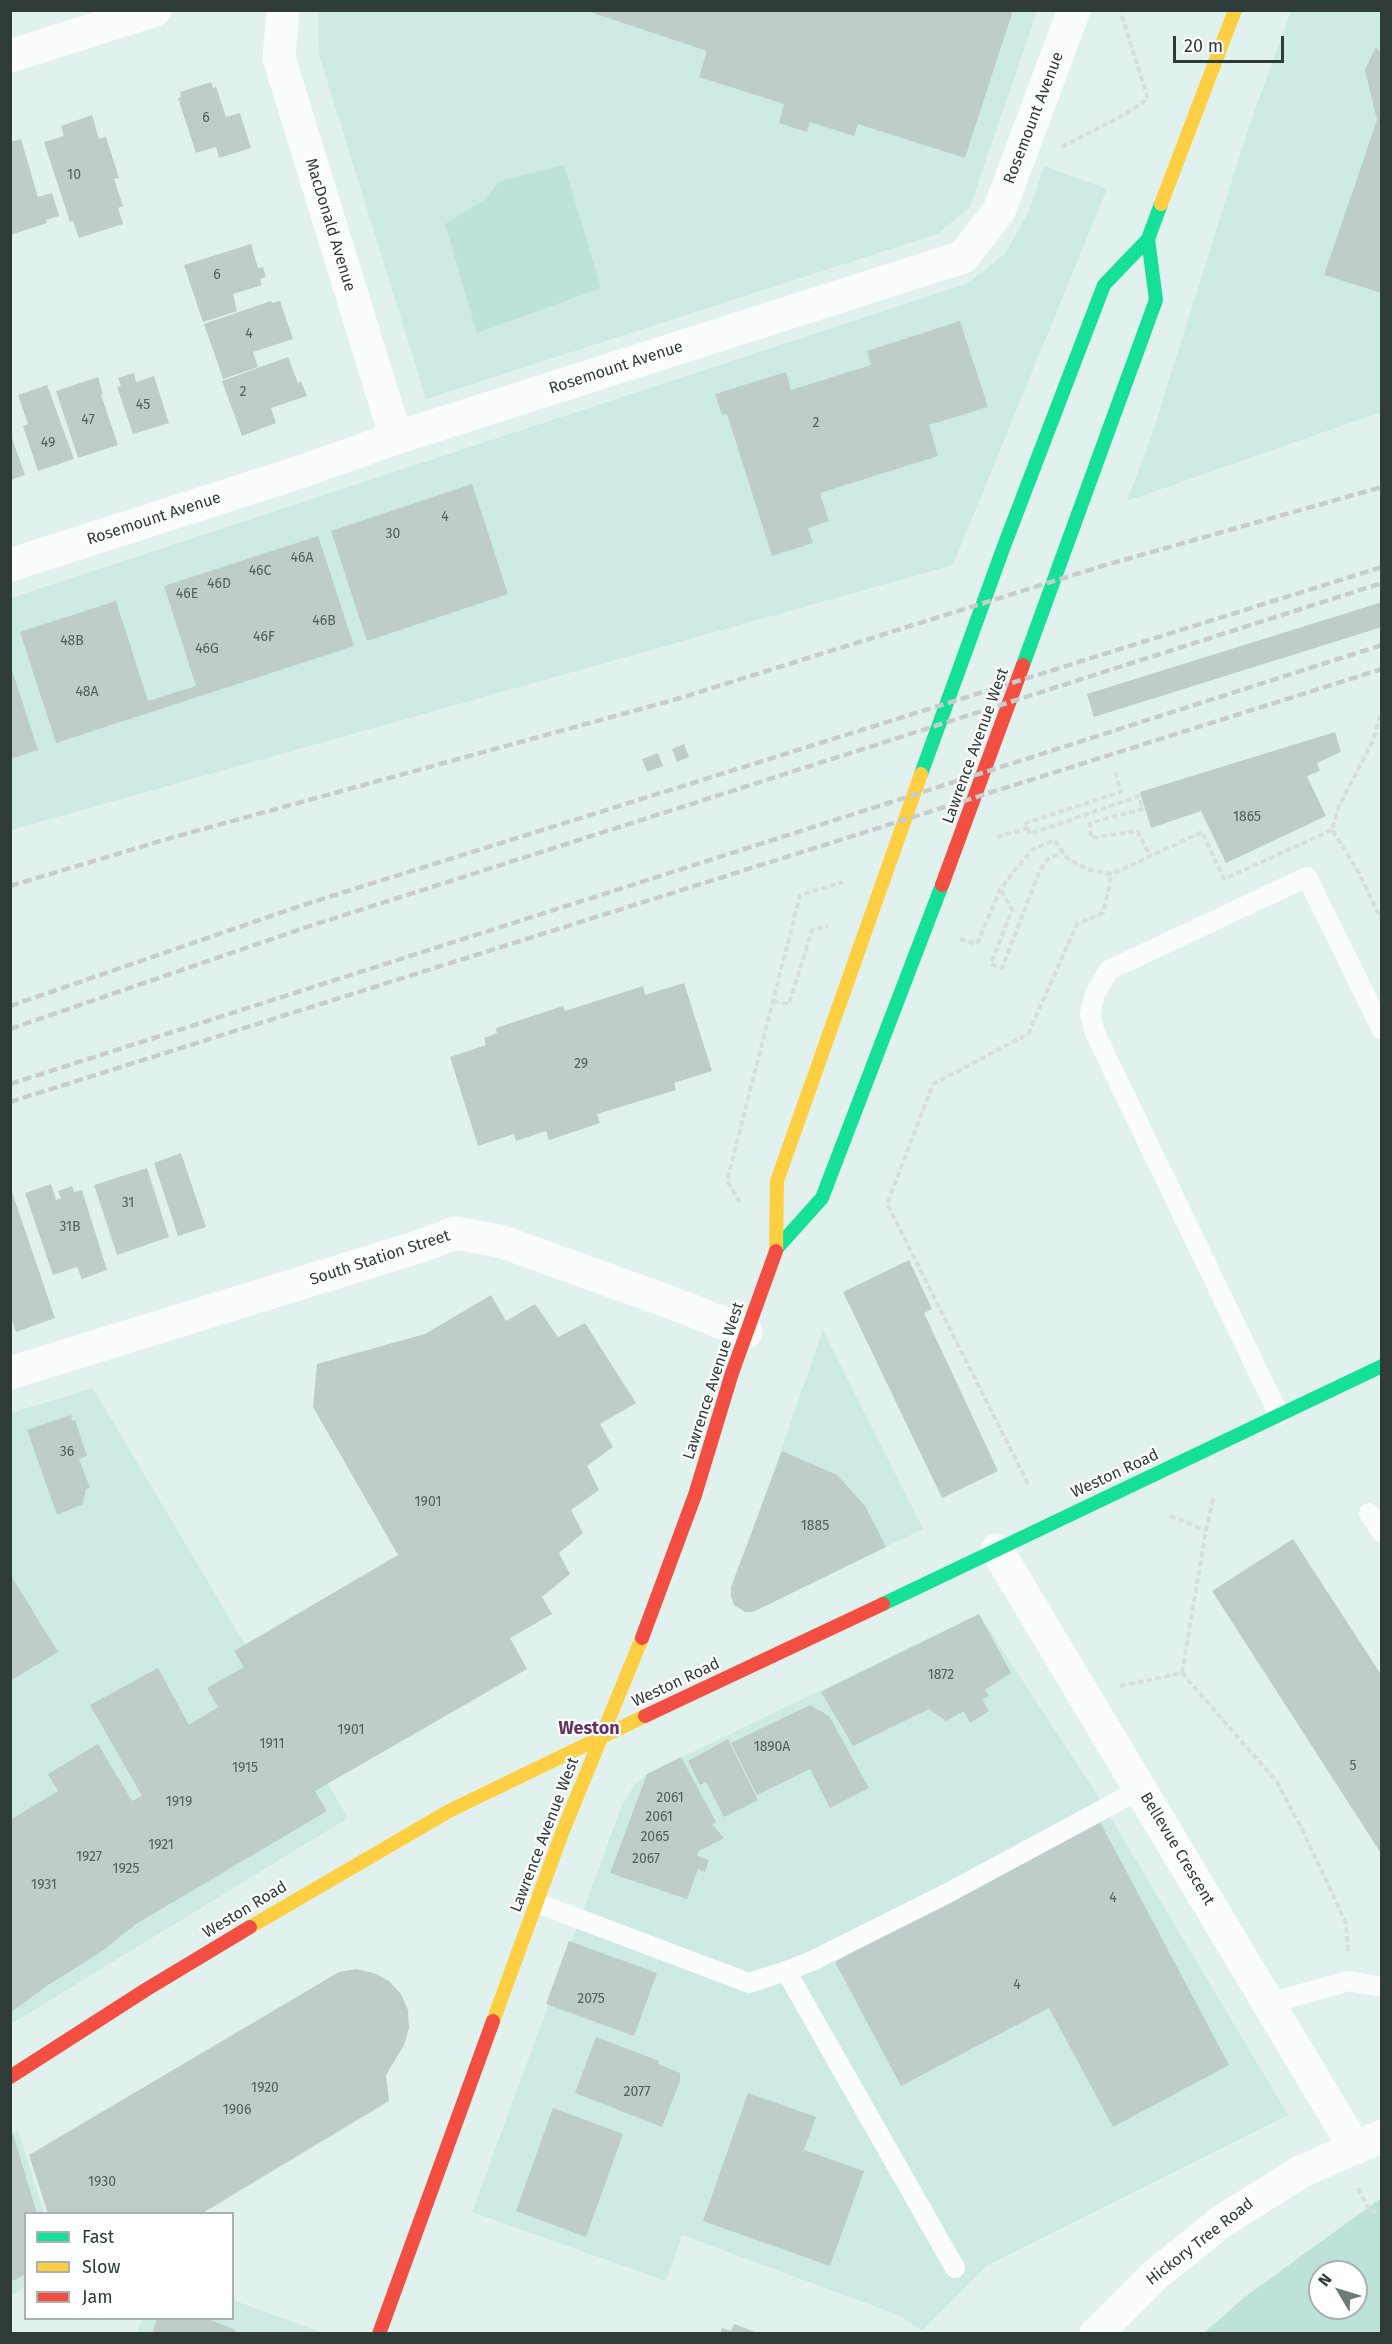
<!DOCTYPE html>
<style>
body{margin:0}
#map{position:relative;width:1392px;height:2344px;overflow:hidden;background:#e1f2ee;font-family:"Fira Sans",sans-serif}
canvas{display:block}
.frame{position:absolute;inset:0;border:12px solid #2e3b38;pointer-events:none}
.legend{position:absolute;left:24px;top:2212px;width:210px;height:108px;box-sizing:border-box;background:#fff;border:2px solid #abb1af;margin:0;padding:8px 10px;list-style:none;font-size:18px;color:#2e3b38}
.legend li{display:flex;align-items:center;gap:12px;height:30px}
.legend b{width:30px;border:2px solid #abb1af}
.north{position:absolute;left:1308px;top:2260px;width:60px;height:60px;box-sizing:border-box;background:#fff;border:2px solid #abb1af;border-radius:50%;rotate:308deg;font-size:16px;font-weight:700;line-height:24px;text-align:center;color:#2e3b38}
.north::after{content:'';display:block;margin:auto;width:21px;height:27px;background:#6d7b78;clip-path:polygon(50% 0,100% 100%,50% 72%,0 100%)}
.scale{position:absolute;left:1173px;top:36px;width:111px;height:27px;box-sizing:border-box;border:3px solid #2e3b38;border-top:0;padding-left:8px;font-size:18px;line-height:21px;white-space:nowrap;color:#2e3b38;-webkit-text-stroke:4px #fff;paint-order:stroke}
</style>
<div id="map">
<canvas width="1392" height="2344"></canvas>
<div class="frame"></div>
<ul class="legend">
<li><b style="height:8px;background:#16e098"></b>Fast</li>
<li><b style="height:8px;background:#ffcf43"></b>Slow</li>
<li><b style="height:8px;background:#f24e42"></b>Jam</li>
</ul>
<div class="north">N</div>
<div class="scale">20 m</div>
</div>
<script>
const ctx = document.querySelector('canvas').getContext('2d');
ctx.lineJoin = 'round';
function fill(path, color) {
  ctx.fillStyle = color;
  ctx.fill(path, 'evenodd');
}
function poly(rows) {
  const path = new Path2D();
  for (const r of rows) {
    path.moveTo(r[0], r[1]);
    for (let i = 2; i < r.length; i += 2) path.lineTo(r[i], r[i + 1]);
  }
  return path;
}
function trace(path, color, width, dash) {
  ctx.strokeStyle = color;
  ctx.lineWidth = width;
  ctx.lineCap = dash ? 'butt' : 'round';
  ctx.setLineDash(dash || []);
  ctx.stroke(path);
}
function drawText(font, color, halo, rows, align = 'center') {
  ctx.font = font + ' "Fira Sans",sans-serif';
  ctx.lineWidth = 4.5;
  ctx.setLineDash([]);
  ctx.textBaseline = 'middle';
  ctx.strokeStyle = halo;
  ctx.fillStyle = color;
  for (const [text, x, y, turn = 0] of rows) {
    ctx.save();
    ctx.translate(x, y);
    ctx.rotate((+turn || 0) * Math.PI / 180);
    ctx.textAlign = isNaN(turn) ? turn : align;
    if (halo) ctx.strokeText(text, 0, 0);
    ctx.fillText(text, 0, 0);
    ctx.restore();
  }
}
fill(poly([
 [318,11,1037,11,970,207,937,234,426,399,319,55],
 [1291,11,1381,11,1381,412,1127,501,1151,437,1249,126],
 [1044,166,1107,189,953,565,11,830,11,598,966,284,1005,254,1029,211],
 [823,1330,923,1529,763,1606,735,1581],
 [93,1388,348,1818,11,2024,11,1413],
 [979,1614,1098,1796,1288,2115,988,2265,922,2331,901,2316,682,2235,666,2281,472,2212,622,1805,635,1784,647,1774],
 [18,2130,44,2213,26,2214,25,2287,11,2296,10,2134],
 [233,2300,323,2333,137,2334,142,2319,232,2318]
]), '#cdeae4');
fill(poly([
 [564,165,601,288,477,333,445,224,484,200,500,181],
 [1381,2198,1381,2333,1204,2333,1246,2296],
 [1320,2272,1356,2272,1356,2308,1320,2308]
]), '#bde2da');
fill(poly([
 [584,10,1013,10,965,158,858,124,854,136,810,122,807,132,779,123,784,104,699,77,707,51],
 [1376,47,1382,56,1382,293,1324,275,1377,120,1365,70],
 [211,82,213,88,216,87,226,117,240,113,251,148,219,158,216,147,196,153,178,98,181,97,180,92],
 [92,115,99,139,106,137,119,178,114,179,123,206,118,208,123,224,79,238,73,221,70,222,44,142,64,136,61,126],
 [21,139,38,197,52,193,59,216,46,220,47,223,10,235,10,142],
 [251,244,258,268,263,267,266,277,260,279,262,285,233,294,237,311,203,322,184,265],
 [271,301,272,303,280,301,293,339,253,352,258,367,223,379,204,324],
 [960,321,988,407,929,425,938,456,820,493,829,521,808,528,813,543,772,556,727,414,722,415,715,394,786,372,791,390,871,365,867,351],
 [288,357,298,383,301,381,307,396,271,408,276,423,242,436,222,381],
 [134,373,136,382,154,376,169,423,133,434,117,387,121,386,118,378],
 [98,377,103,394,101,395,118,445,78,458,56,391],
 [47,385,74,459,38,471,23,426,28,424,18,395],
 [10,432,25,475,10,480],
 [472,484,508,594,367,641,331,531],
 [318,536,354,646,56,743,20,632,116,601,148,701,196,686,164,586],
 [1382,602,1382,627,1094,717,1087,694],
 [10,664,38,750,10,759],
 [1335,732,1341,752,1317,763,1320,771,1307,776,1326,816,1226,863,1201,811,1151,828,1140,792],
 [684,744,689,757,677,762,672,749],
 [658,753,663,766,647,772,642,759],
 [684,983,712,1071,674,1083,676,1090,597,1114,600,1123,549,1140,546,1131,516,1141,514,1134,478,1146,450,1057,486,1045,484,1038,497,1033,496,1028,563,1006,565,1011,643,986,645,995],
 [181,1153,206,1227,178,1236,154,1163],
 [147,1168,169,1237,117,1255,94,1185],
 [51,1184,56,1200,61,1198,58,1191,72,1186,74,1192,82,1190,107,1270,82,1279,77,1267,53,1275,25,1193],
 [11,1189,55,1318,16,1332,10,1315],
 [909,1260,932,1309,924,1313,998,1471,942,1498,843,1292],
 [491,1295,506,1321,535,1304,558,1337,585,1323,636,1403,600,1424,613,1447,587,1466,599,1490,571,1510,583,1533,559,1553,570,1574,542,1597,552,1614,510,1638,527,1669,315,1791,327,1811,136,1924,98,1954,48,1985,10,2013,10,1820,58,1791,48,1774,98,1744,132,1801,142,1796,90,1705,158,1668,189,1725,218,1707,207,1688,244,1667,234,1651,398,1555,313,1407,317,1364,425,1334],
 [71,1415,72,1421,75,1420,87,1456,79,1459,90,1488,86,1489,83,1504,57,1515,27,1430],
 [782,1451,837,1475,865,1506,886,1547,753,1612,745,1612,734,1605,731,1596,731,1587],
 [1293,1539,1382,1676,1382,1855,1212,1591],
 [10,1574,58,1652,10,1681],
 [979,1614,1011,1673,985,1690,989,1696,982,1699,989,1711,970,1723,964,1711,946,1721,929,1709,853,1746,821,1692],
 [810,1705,829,1716,869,1788,830,1808,810,1769,757,1795,731,1743],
 [728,1739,758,1800,724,1817,706,1782,700,1785,688,1761],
 [681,1757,716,1822,712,1824,724,1838,699,1851,697,1856,709,1860,705,1872,698,1869,687,1899,610,1873,647,1774],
 [1099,1820,1229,2065,1113,2127,1049,2008,901,2086,835,1962],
 [569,1941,657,1973,634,2036,546,2004],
 [356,1969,374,1973,389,1981,401,1994,408,2010,409,2028,404,2045,386,2075,389,2101,201,2214,48,2214,29,2155,339,1972],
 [596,2037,659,2061,658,2064,680,2073,680,2081,662,2127,575,2093],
 [748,2093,816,2117,804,2150,864,2171,830,2266,703,2221],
 [553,2108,623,2134,586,2237,516,2211],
 [13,2134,37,2214,26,2214,26,2274,10,2282,10,2136],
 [157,2319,208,2319,236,2330,235,2334,152,2334],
 [734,2324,758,2333,758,2334,720,2334,722,2328,731,2331]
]), '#bfcdca');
trace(poly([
 [1062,147,1120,117,1148,99,1120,10],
 [1382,717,1379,718,1373,741,1339,806,1332,830,1358,871,1382,921],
 [1115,772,1121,792,1026,823,1030,834,1139,796,1143,809,1090,823,1091,838,1137,831,1150,856],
 [997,837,1028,828],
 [1001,890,1012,910,991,964,1002,968,1040,870,1048,859,1063,852],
 [960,939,977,944,1000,890,1014,871,1032,850,1054,840,1068,859,1090,870,1112,874,1202,832,1224,879,1332,830],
 [773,1001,789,1004,812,930,828,926],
 [740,1202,727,1181,800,895,843,882],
 [1028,1484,887,1204,933,1084,1028,1034,1077,924,1103,913,1112,874],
 [1170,1516,1206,1530],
 [1182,1673,1206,1530,1214,1496],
 [1120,1686,1182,1673,1277,1782,1303,1831,1346,1923,1348,1952],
 [1358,2188,1369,2210,1382,2213]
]), '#d8dedc', 4, [6, 3]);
trace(poly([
 [1279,1415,1095,1033,1090,1014,1095,994,1109,970,1307,877,1382,1030],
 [1369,1513,1382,1533],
 [537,1903,749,1983,786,1971],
 [1269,2003,1349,1981,1382,1987],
 [955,2268,786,1971,812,1961,946,1894,1141,1789]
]), '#fafdfc', 20);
trace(poly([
 [283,10,279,58,396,438],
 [10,56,155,10],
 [10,565,297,473,396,438,963,257,999,211,1074,10],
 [10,1373,421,1246,455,1233,500,1241,675,1304,746,1332],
 [997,1550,1355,2148],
 [1096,2334,1155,2275,1221,2222,1302,2171,1382,2136]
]), '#fafdfc', 33);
trace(poly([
 [1023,665,1156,300,1148,239],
 [921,774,1004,546,1104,285,1148,239,1161,204],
 [778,1247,822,1198,942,885],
 [883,1604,1382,1366]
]), '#16e098', 14);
trace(poly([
 [1161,204,1235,10],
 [776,1251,777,1181,921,774],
 [250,1927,449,1811,645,1716],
 [493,2021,562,1833,642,1638]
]), '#ffcf43', 14);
trace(poly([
 [942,885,1023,665],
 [642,1638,695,1495,732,1373,776,1251],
 [645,1716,883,1604],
 [10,2077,147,1989,250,1927],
 [379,2334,493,2021]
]), '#f24e42', 14);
trace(poly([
 [10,886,174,837,677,699,1102,566,1382,487],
 [10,1006,303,905,1382,567],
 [10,1029,310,926,1382,583],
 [10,1084,1382,645],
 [10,1102,1382,669]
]), '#c8cdcc', 4.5, [9, 4.5]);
drawText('14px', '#52605c', null, [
 ["6",206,118],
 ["10",74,175],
 ["6",217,275],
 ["4",249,334],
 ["2",243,392],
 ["45",143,405],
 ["47",88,420],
 ["2",816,423],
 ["49",48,443],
 ["4",445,517],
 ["30",393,534],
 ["46A",302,558],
 ["46C",260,571],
 ["46D",219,584],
 ["46E",187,594],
 ["46B",324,621],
 ["46F",264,637],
 ["48B",72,641],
 ["46G",207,649],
 ["48A",87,692],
 ["1865",1247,817],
 ["29",581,1064],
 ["31",128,1203],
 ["31B",70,1227],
 ["36",67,1452],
 ["1901",428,1502],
 ["1885",815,1526],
 ["1872",941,1675],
 ["1901",351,1730],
 ["1911",272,1744],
 ["1890A",772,1747],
 ["5",1353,1766],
 ["1915",245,1768],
 ["2061",670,1798],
 ["1919",179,1802],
 ["2061",659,1817],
 ["2065",655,1837],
 ["1921",161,1845],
 ["1927",89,1857],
 ["2067",646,1859],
 ["1925",126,1869],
 ["1931",44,1885],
 ["4",1113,1898],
 ["4",1017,1985],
 ["2075",591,1999],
 ["1920",265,2088],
 ["2077",637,2092],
 ["1906",237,2110],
 ["1930",102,2182]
]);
drawText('16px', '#2e3b38', '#fff', [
 ["Rosemount Avenue",1034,118,-69],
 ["MacDonald Avenue",330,225,73],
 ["Rosemount Avenue",616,368,-18],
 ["Rosemount Avenue",154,519,-18],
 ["Lawrence Avenue West",976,746,-70],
 ["South Station Street",380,1258,-18],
 ["Lawrence Avenue West",714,1381,-72],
 ["Weston Road",1115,1474,-25],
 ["Weston Road",676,1683,-25],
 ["Lawrence Avenue West",545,1835,-69],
 ["Bellevue Crescent",1177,1849,59],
 ["Weston Road",245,1910,-31],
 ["Hickory Tree Road",1200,2242,-38]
]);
drawText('bold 18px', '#643060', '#fff', [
 ["Weston",589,1729]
]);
</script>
